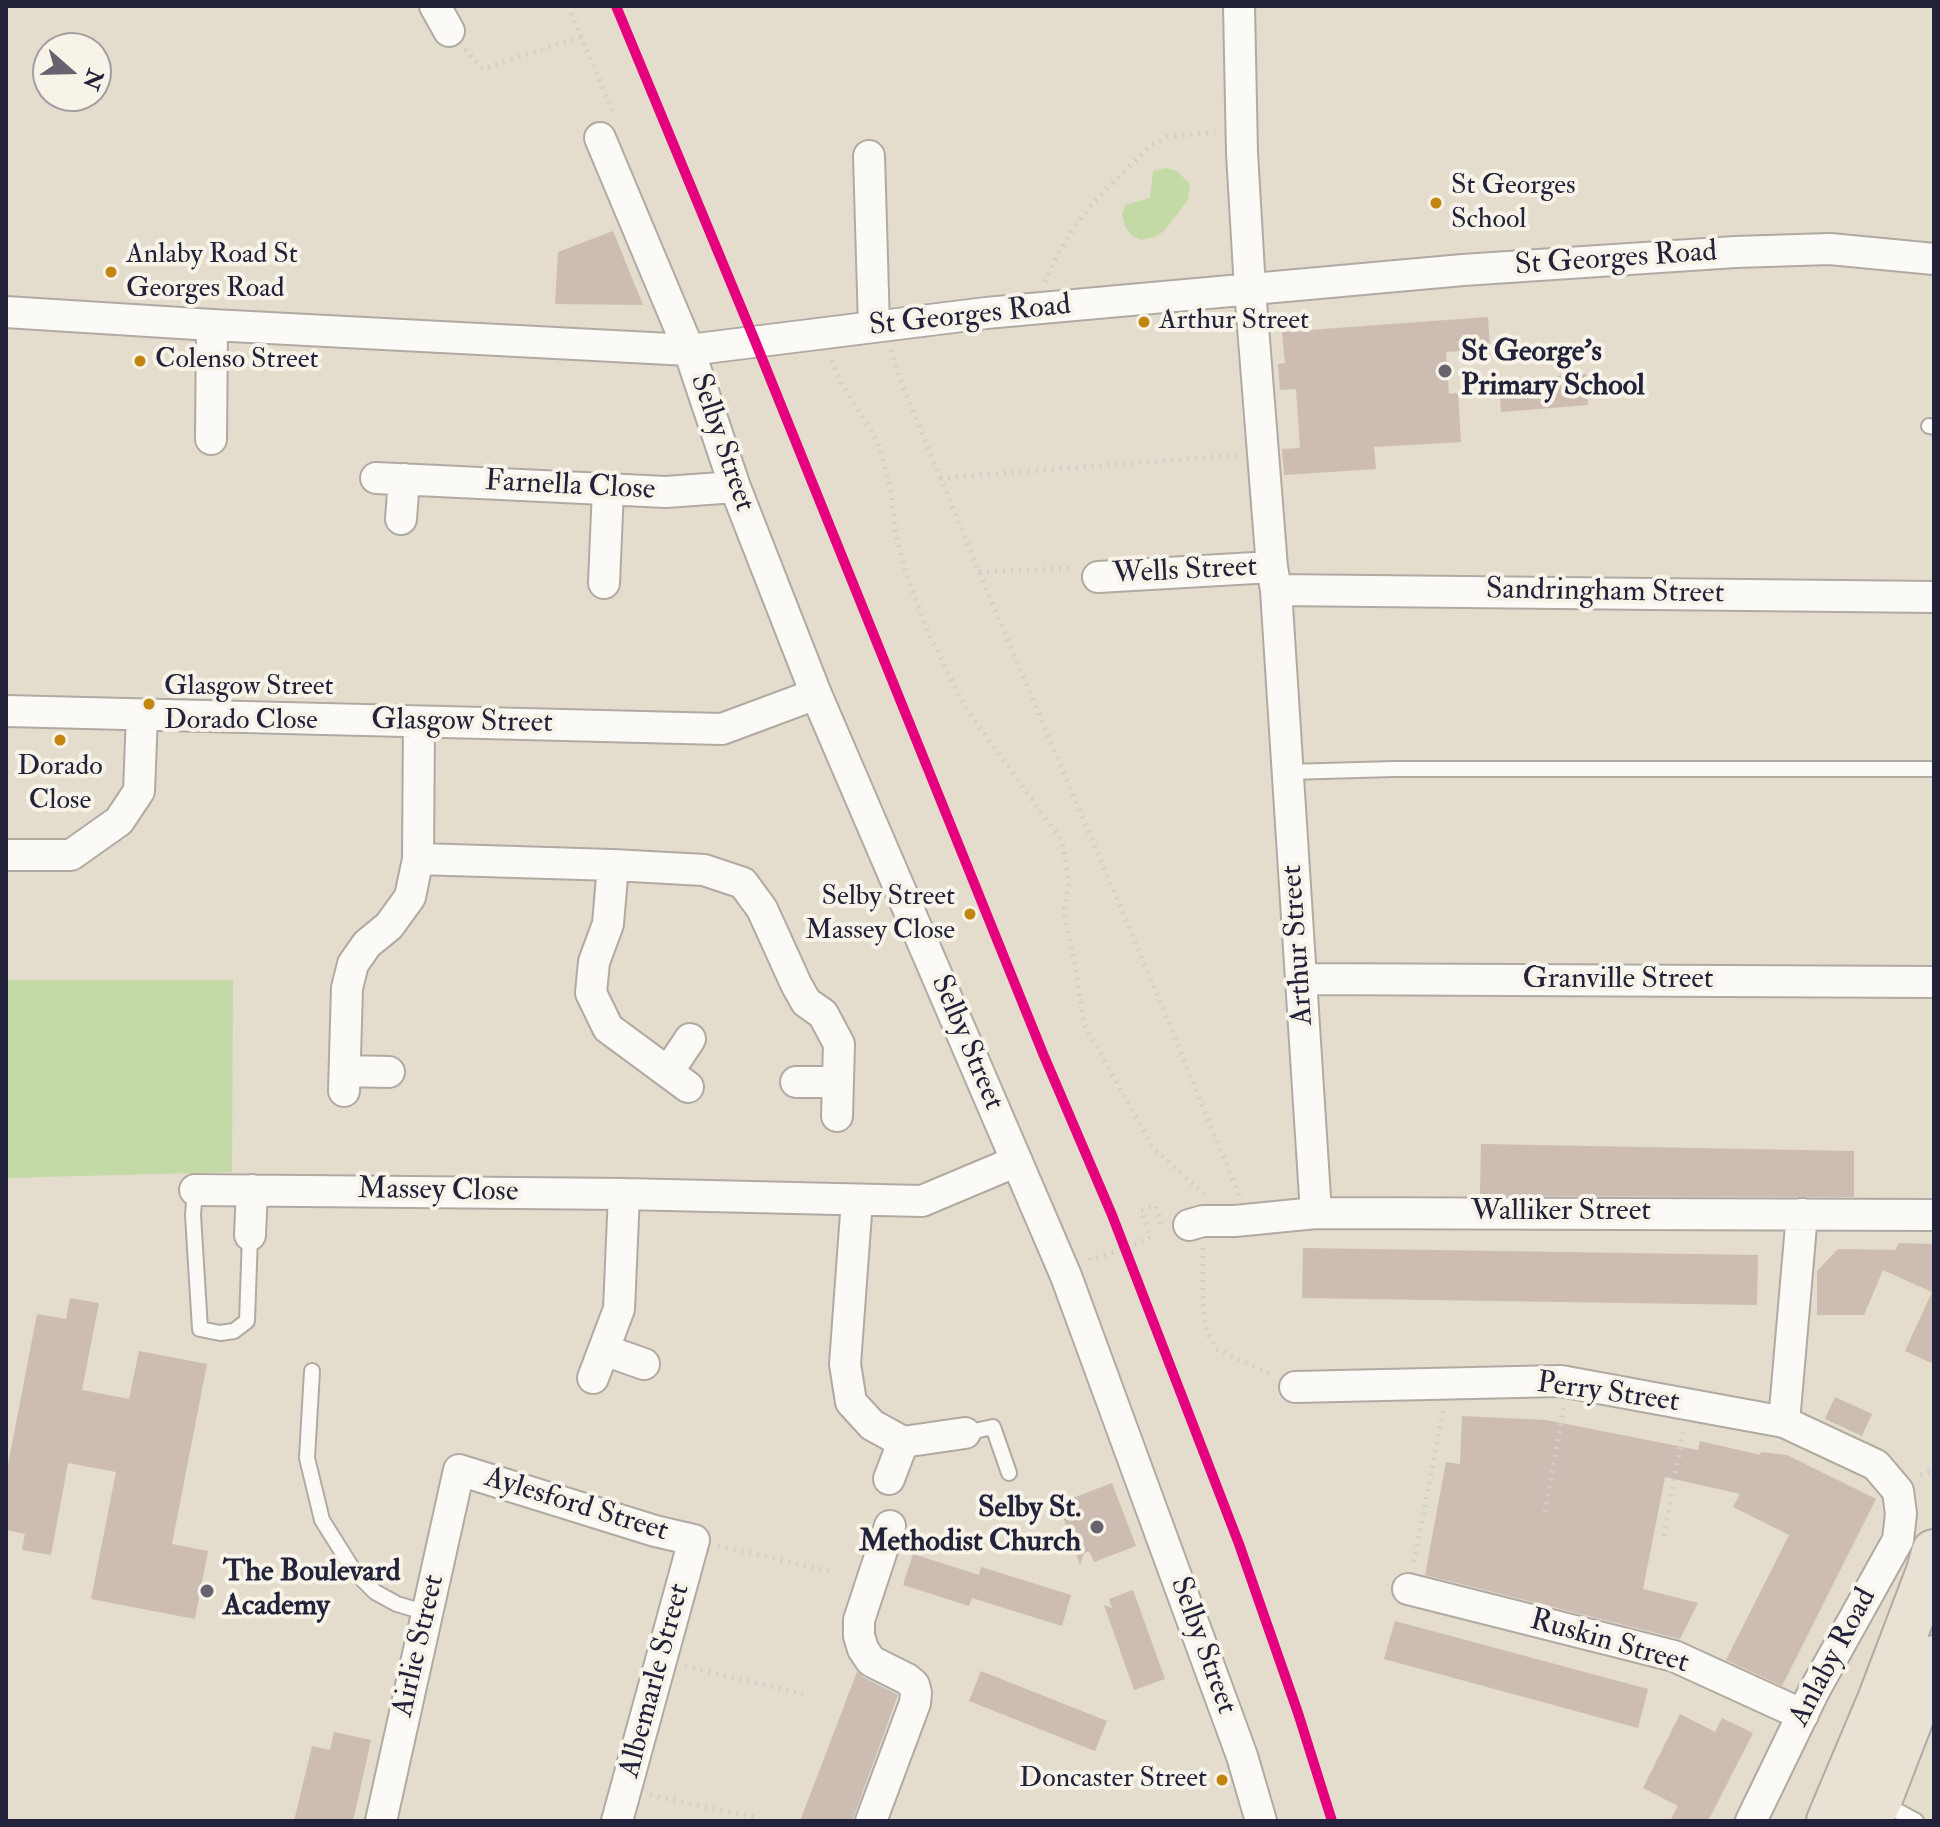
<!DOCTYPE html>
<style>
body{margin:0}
#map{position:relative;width:1940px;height:1827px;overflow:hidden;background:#e4dccc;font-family:"IM FELL Double Pica",serif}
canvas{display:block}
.frame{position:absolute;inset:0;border:8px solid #22223b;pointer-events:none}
.north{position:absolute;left:32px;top:32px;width:80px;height:80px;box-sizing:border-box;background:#f7f3e8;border:2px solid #a29fa3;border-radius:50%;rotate:110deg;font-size:22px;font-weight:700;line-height:32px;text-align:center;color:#22223b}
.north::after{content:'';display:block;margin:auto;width:28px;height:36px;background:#66636e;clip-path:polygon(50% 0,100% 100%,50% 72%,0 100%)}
</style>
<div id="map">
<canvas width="1940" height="1827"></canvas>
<div class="frame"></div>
<div class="north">N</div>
</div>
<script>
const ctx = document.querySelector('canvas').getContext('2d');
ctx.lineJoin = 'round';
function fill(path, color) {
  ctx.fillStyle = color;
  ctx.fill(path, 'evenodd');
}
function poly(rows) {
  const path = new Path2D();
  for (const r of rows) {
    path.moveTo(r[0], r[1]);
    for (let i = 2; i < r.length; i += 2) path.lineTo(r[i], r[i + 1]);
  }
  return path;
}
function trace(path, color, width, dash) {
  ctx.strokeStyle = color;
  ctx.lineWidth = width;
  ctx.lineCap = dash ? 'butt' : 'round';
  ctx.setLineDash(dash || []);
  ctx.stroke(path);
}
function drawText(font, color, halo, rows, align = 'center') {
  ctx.font = font + ' "IM FELL Double Pica",serif';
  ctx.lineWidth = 8;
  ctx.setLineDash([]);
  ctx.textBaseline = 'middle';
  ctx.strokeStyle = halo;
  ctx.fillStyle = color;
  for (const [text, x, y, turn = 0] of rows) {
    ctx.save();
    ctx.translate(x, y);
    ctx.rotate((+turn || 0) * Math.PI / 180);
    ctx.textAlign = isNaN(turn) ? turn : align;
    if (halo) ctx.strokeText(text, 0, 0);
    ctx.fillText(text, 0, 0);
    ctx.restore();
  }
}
fill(poly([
 [1166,168,1177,171,1190,184,1188,200,1164,231,1155,237,1141,240,1131,235,1125,226,1122,215,1125,205,1150,198,1153,171],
 [6,980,233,980,232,1172,6,1178]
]), '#c4daa6');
fill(poly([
 [613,231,643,305,555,304,558,252],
 [1488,317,1490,349,1446,352,1449,394,1458,393,1461,442,1374,447,1376,469,1284,475,1282,449,1300,448,1296,389,1280,390,1278,364,1285,363,1282,332],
 [1586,374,1588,405,1501,412,1499,380],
 [1481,1144,1854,1151,1854,1197,1480,1196],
 [1899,1243,1934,1244,1934,1364,1905,1351,1932,1292,1883,1270,1864,1315,1817,1315,1817,1271,1838,1249,1895,1250],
 [1303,1248,1758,1255,1757,1305,1302,1298],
 [70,1298,99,1303,82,1390,129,1399,139,1351,207,1364,172,1544,208,1551,195,1619,91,1599,116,1472,68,1463,51,1555,22,1550,25,1534,6,1530,6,1475,37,1314,66,1319],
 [1835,1397,1872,1414,1862,1436,1825,1419],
 [1462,1416,1546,1420,1698,1450,1700,1441,1760,1455,1761,1452,1787,1455,1876,1499,1782,1686,1726,1660,1789,1535,1733,1507,1740,1494,1665,1477,1643,1589,1698,1603,1680,1639,1425,1575,1446,1462,1460,1464],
 [1112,1483,1136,1546,1094,1562,1089,1551,1085,1553,1085,1550,1080,1565,1060,1508,1071,1503,1070,1499],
 [913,1554,979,1575,981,1567,1071,1595,1062,1626,972,1598,969,1606,903,1585],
 [1133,1590,1165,1679,1134,1690,1104,1605,1112,1608,1109,1599],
 [1395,1621,1648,1689,1638,1728,1384,1659],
 [981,1671,1107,1721,1095,1751,969,1701],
 [857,1672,863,1677,898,1695,854,1816,852,1821,800,1821],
 [1680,1714,1715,1732,1722,1718,1753,1733,1708,1821,1670,1821,1678,1806,1643,1788],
 [334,1732,371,1740,353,1821,294,1821,312,1746,330,1750]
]), '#ccbcb2');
const lane = poly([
 [1929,426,1934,427],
 [1288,772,1394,769,1934,769],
 [195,1190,193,1215,200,1329,220,1333,234,1331,247,1321,250,1235],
 [312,1371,307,1458,322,1520,354,1571,375,1592,397,1604,427,1613],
 [965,1433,993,1427,1009,1473],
 [1881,1802,1916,1821]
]);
const street = poly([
 [435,6,449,31],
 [1239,6,1242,153,1250,289,1272,567,1276,590,1316,1213],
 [600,138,689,350,735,487,816,694,1066,1276,1242,1756,1261,1821],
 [869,156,874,327],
 [6,312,212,325,689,350,986,313,1463,270,1735,252,1830,249,1934,259],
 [211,439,212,325],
 [376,478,666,492,735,487],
 [401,519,404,479],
 [1098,577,1272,567],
 [604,583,608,489],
 [1276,590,1934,597],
 [6,711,722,729,816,694],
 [6,855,71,855,119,821,139,791,142,715],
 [418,859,613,865,704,870,743,883,762,909,796,984,806,1002,823,1014,839,1044,837,1116],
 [613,865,608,924,594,962,591,993,608,1028,688,1087],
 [1301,979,1934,982],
 [345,1071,389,1072],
 [668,1072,690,1039],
 [796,1082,838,1082],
 [344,1091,347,988,353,964,367,944,389,926,410,897,418,859,419,722],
 [195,1190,624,1194,922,1201,1017,1161],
 [857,1200,845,1364,851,1402,872,1425,903,1442,965,1433],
 [1189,1225,1203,1221,1235,1221,1316,1213,1934,1215],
 [250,1235,252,1190],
 [604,1350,644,1364],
 [593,1378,619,1309,624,1194],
 [1295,1387,1561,1381,1784,1422,1876,1465,1898,1491,1901,1514,1898,1540,1814,1691,1751,1821],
 [1784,1422,1802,1214],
 [889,1479,903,1442],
 [1408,1589,1674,1656,1803,1715],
 [381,1821,459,1470,655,1531,694,1540,617,1821],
 [871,1821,915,1703,916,1693,914,1685,907,1679,871,1661,863,1649,859,1636,859,1620,890,1526]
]);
const primary = poly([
 [1829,1821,1880,1700,1929,1571,1934,1552],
 [1869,1821,1879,1801,1934,1658]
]);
trace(lane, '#b0aaa3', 18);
trace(street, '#b0aaa3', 34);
trace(primary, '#b0aaa3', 48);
trace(poly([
 [568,6,615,116],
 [465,49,483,69,582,36],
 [1045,282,1053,263,1071,232,1094,202,1151,145,1168,137,1215,132],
 [891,350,899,377,980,574,1154,987,1239,1195],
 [832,360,841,383,878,442,890,486,896,535,905,571,928,632,965,707,1062,841,1069,882,1064,913,1075,964,1084,1024,1154,1149,1204,1194],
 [940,478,1239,455],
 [979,572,1074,568],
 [1203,1248,1203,1302,1205,1327,1216,1349,1273,1375],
 [1090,1258,1091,1260,1151,1238,1141,1210,1156,1206,1161,1224],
 [1920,1475,1934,1470],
 [1545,1512,1564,1407],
 [1664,1536,1683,1431],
 [718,1546,829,1571],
 [1414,1562,1443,1411],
 [685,1666,803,1694],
 [650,1795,759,1818]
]), '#d1cfcc', 5, [2, 6]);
trace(lane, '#fbfaf7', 14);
trace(street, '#fbfaf7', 30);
trace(primary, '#e8e1d4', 44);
trace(poly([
 [616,6,755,341,1044,1056,1112,1215,1239,1544,1298,1713,1332,1821]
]), '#e5007d', 10);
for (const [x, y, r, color] of [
 [1436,203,7,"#c2850f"],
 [111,272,7,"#c2850f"],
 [1144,322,7,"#c2850f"],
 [140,361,7,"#c2850f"],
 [1445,371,8,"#66636e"],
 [149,704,7,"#c2850f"],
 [60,740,7,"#c2850f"],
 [970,914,7,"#c2850f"],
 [1097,1527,8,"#66636e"],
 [207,1591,8,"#66636e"],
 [1222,1780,7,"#c2850f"]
]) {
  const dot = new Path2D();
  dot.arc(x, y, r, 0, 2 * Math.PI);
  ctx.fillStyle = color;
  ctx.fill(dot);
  trace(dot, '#f7f3e8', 3);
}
drawText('28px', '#22223b', '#f7f3e8', [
 ["St Georges",1451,187],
 ["School",1451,221],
 ["Anlaby Road St",126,256],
 ["Georges Road",126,290],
 ["Arthur Street",1159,322],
 ["Colenso Street",155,361],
 ["Glasgow Street",164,688],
 ["Dorado Close",164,722],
 ["Dorado",60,768,"center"],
 ["Close",60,802,"center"],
 ["Selby Street",955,898,"right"],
 ["Massey Close",955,932,"right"],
 ["Doncaster Street",1207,1780,"right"]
], 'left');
drawText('30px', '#22223b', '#f7f3e8', [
 ["St Georges Road",1616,260,-4],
 ["St Georges Road",970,317,-6],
 ["Selby Street",721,443,71],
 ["Farnella Close",570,487,3],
 ["Wells Street",1185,572,-3],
 ["Sandringham Street",1605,593,1],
 ["Glasgow Street",462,723,1],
 ["Arthur Street",1299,945,-94],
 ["Granville Street",1618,981],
 ["Selby Street",966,1043,67],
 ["Massey Close",438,1192,1],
 ["Walliker Street",1561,1213],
 ["Perry Street",1608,1394,8],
 ["Aylesford Street",576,1506,17],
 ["Ruskin Street",1609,1643,16],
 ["Airlie Street",420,1646,-77],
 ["Selby Street",1202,1646,70],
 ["Anlaby Road",1834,1658,-62],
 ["Albemarle Street",656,1681,-75]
]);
drawText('bold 30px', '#22223b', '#f7f3e8', [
 ["St George's",1461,354],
 ["Primary School",1461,388],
 ["Selby St.",1081,1510,"right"],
 ["Methodist Church",1081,1544,"right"],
 ["The Boulevard",223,1574],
 ["Academy",223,1608]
], 'left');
</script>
